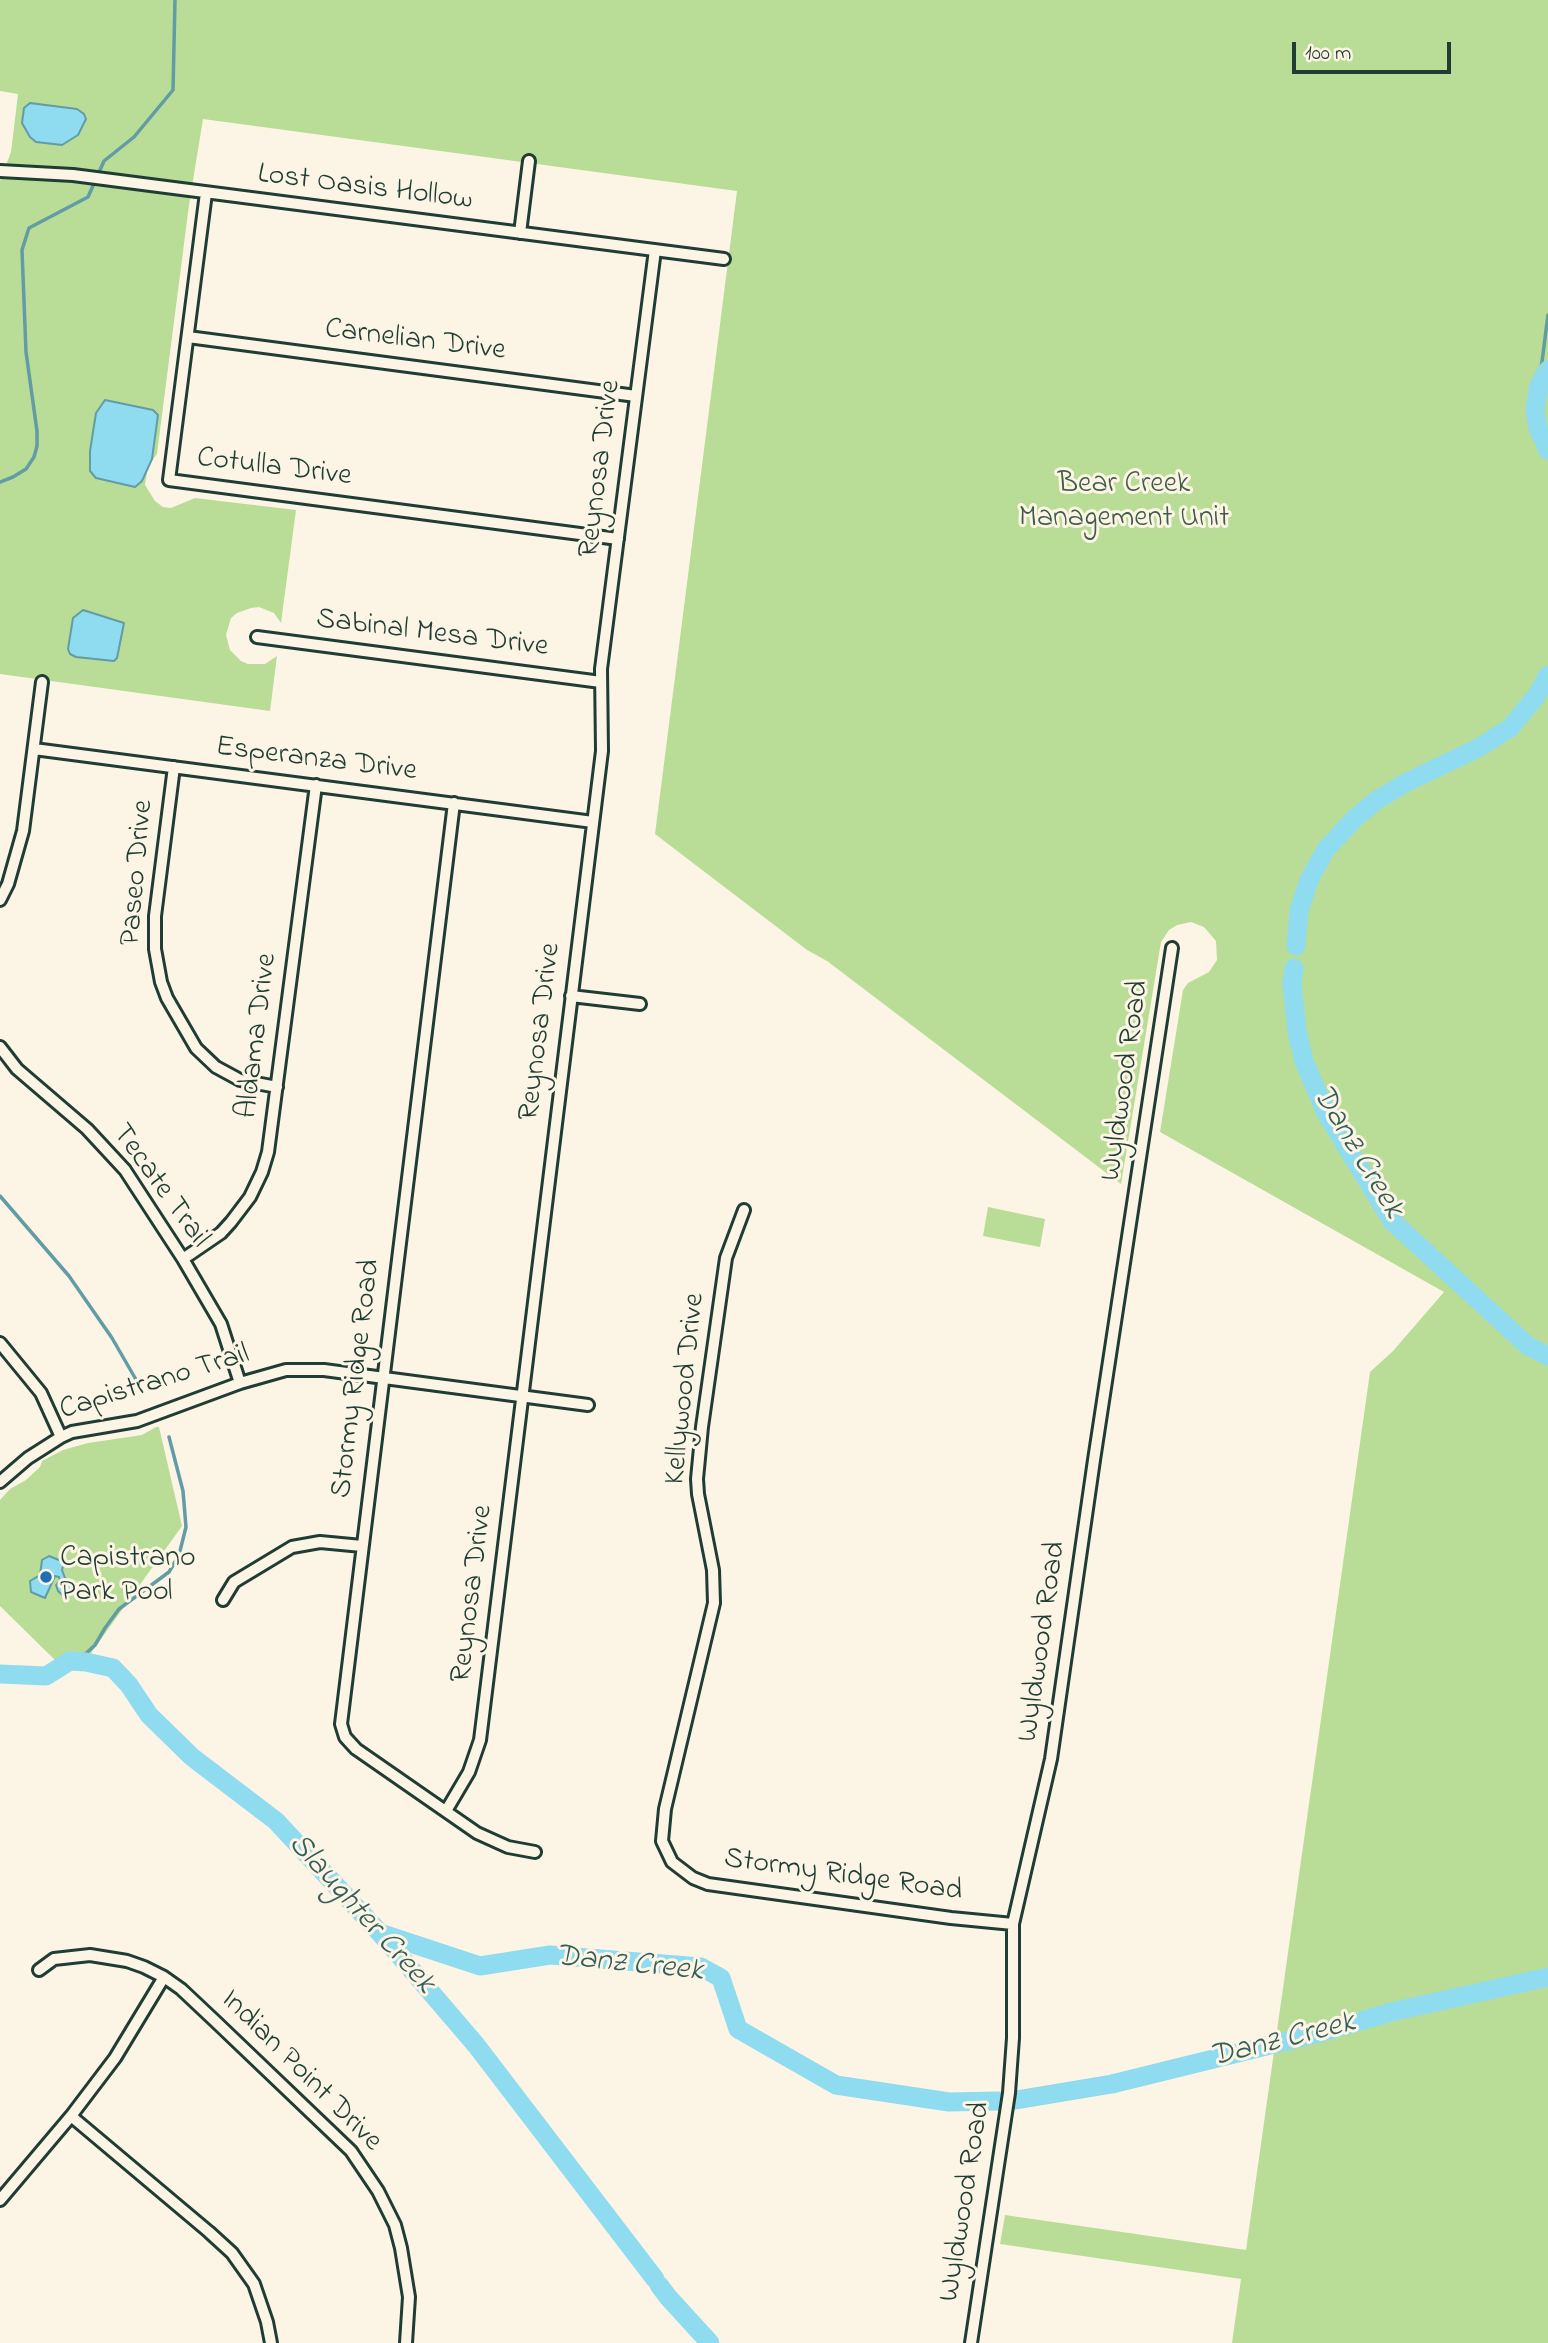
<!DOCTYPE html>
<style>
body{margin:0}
#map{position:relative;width:1548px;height:2343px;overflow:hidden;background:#fcf5e5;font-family:"Indie Flower",sans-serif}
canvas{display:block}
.scale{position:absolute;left:1292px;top:42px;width:159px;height:32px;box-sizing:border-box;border:4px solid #1f3d34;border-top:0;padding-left:9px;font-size:21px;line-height:24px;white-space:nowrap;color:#1f3d34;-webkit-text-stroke:5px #fcf5e5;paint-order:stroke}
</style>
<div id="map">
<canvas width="1548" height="2343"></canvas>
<div class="scale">100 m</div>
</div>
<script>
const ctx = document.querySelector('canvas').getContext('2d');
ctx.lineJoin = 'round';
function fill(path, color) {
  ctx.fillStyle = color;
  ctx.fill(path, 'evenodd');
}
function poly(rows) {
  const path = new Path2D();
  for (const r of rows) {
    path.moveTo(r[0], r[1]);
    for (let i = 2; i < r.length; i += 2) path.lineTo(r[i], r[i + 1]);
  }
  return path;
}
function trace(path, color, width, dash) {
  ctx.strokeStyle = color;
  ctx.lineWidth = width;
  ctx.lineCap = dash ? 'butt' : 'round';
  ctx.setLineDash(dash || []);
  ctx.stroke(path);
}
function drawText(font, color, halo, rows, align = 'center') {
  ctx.font = font + ' "Indie Flower",sans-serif';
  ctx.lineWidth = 6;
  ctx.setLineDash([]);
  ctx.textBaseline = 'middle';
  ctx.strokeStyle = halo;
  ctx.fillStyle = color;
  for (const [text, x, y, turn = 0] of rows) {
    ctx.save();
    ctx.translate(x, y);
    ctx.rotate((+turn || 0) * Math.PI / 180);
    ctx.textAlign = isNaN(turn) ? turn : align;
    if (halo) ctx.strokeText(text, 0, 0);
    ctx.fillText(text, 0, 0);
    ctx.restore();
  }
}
fill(poly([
 [0,0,1548,0,1548,2343,1232,2343,1241,2279,1000,2244,1005,2215,1246,2250,1370,1372,1393,1351,1444,1292,1160,1132,1183,990,1188,983,1209,972,1217,960,1216,941,1204,927,1191,922,1177,925,1169,930,1161,942,1121,1184,827,961,807,950,655,834,737,191,203,119,189,205,157,454,148,466,145,485,155,501,163,507,171,508,195,498,296,510,281,623,274,613,259,607,251,608,237,613,231,618,226,635,230,650,241,661,248,664,265,664,277,656,270,711,0,674,0,181,11,152,18,94,0,91],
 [988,1207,1045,1219,1040,1247,983,1236],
 [156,1427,159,1427,182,1526,86,1660,57,1662,0,1606,0,1500,10,1489,26,1480,40,1467,42,1461,63,1450,88,1443,142,1435]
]), '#b9dd97');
const water = poly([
 [30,103,77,109,84,114,86,119,78,135,62,145,36,142,30,137,22,123,24,108,30,103],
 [105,400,153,410,158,415,152,459,142,481,135,487,96,478,90,471,90,451,96,413,105,400],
 [83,610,124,623,117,658,114,661,76,657,70,654,68,649,73,618,83,610],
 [49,1556,64,1562,62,1570,65,1578,75,1588,67,1599,58,1591,56,1585,60,1580,59,1577,55,1576,45,1598,31,1592,30,1581,40,1575,42,1560,49,1556]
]);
fill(water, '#8fdbef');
trace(water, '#629ca4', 2);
trace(poly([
 [1539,385,1548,315],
 [0,482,13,477,26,469,34,457,37,446,37,431,26,352,22,250,29,228,88,197,104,161,134,137,173,90,175,0],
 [0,1196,69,1276,112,1338,142,1390],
 [78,1661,95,1645,105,1628,119,1609,169,1572,179,1555,186,1527,183,1491,169,1437]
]), '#629ca4', 3.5);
trace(poly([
 [1548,370,1539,385,1535,410,1538,428,1548,450],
 [1296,946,1299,911,1309,880,1326,849,1355,818,1377,800,1405,783,1478,748,1510,728,1537,695,1548,675],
 [1294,968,1292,984,1297,1032,1304,1061,1326,1113,1392,1221,1528,1346,1548,1356],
 [0,1674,46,1676,70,1661,86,1662,113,1668,129,1685,149,1715,192,1757,276,1821,380,1933,476,2045,655,2279],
 [380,1933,480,1966,550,1955,701,1967,721,1978,738,2029,836,2085,949,2102,999,2101],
 [1016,2100,1112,2084,1327,2031,1391,2012,1548,1977],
 [659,2285,668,2297,710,2343]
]), '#8fdbef', 19);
const street = poly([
 [0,171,73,175,724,259],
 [206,193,169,480,618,539],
 [520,233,529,161],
 [188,337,636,396],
 [257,637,601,682],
 [34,749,593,822],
 [174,767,155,916,155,949,161,982,167,998,196,1048,216,1067,240,1080,277,1087],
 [454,803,341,1724,345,1737,356,1749,477,1833,508,1847,535,1852],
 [0,900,8,884,23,831,42,682],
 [571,996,640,1004],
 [0,1047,17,1069,87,1129,125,1170,183,1259,221,1324,240,1383],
 [744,1210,726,1258,702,1427,697,1479,698,1494,713,1570,714,1603,665,1809,662,1841,672,1862,693,1878,708,1884,951,1918,1013,1924],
 [183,1259,221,1233,231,1222,250,1197,262,1172,268,1152,316,785],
 [0,1343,41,1393,61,1437],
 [0,1482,28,1458,61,1437,72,1432,137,1421,240,1383,286,1370,324,1370,588,1405],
 [223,1600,234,1582,292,1547,320,1542,362,1546],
 [446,1811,469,1772,480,1740,602,751,601,669,655,250],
 [39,1970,54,1959,90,1955,127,1961,144,1967,164,1977,181,1989,215,2021,351,2151,378,2191,395,2225,401,2248,409,2297,406,2343],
 [71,2116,209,2232,232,2253,254,2284,267,2322,271,2343],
 [0,2200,71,2116,115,2058,164,1977],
 [971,2343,1009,2093,1013,2038,1013,1924,1051,1759,1094,1460,1172,948]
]);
trace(street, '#1f3d34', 16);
trace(street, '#fcf5e5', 10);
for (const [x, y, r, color] of [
 [46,1577,7,"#1f6fb2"]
]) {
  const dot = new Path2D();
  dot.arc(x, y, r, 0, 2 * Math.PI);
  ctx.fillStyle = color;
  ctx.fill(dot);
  trace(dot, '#fcf5e5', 2.5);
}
drawText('30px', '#1f3d34', '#fcf5e5', [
 ["Lost Oasis Hollow",365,189,7],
 ["Carnelian Drive",415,342,7],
 ["Cotulla Drive",274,469,7],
 ["Reynosa Drive",602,469,-83],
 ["Sabinal Mesa Drive",432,635,7],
 ["Esperanza Drive",316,761,7],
 ["Paseo Drive",139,873,-85],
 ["Reynosa Drive",542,1032,-83],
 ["Aldama Drive",259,1036,-83],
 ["Wyldwood Road",1127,1081,-82],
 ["Tecate Trail",159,1187,54],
 ["Stormy Ridge Road",358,1379,-83],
 ["Capistrano Trail",155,1384,-17],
 ["Kellywood Drive",687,1389,-84],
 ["Reynosa Drive",474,1594,-83],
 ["Wyldwood Road",1044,1642,-82],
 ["Stormy Ridge Road",843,1877,8],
 ["Indian Point Drive",300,2072,45],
 ["Wyldwood Road",967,2202,-81]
]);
drawText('30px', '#3e5d48', '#fcf5e5', [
 ["Bear Creek",1124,486],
 ["Management Unit",1124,520]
]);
drawText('30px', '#1f3d34', '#fcf5e5', [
 ["Capistrano",60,1560],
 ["Park Pool",60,1594]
], 'left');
drawText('italic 32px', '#355d59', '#fcf5e5', [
 ["Danz Creek",1356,1153,59],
 ["Slaughter Creek",360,1915,48],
 ["Danz Creek",629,1966,6],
 ["Danz Creek",1283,2042,-14]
]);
</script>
